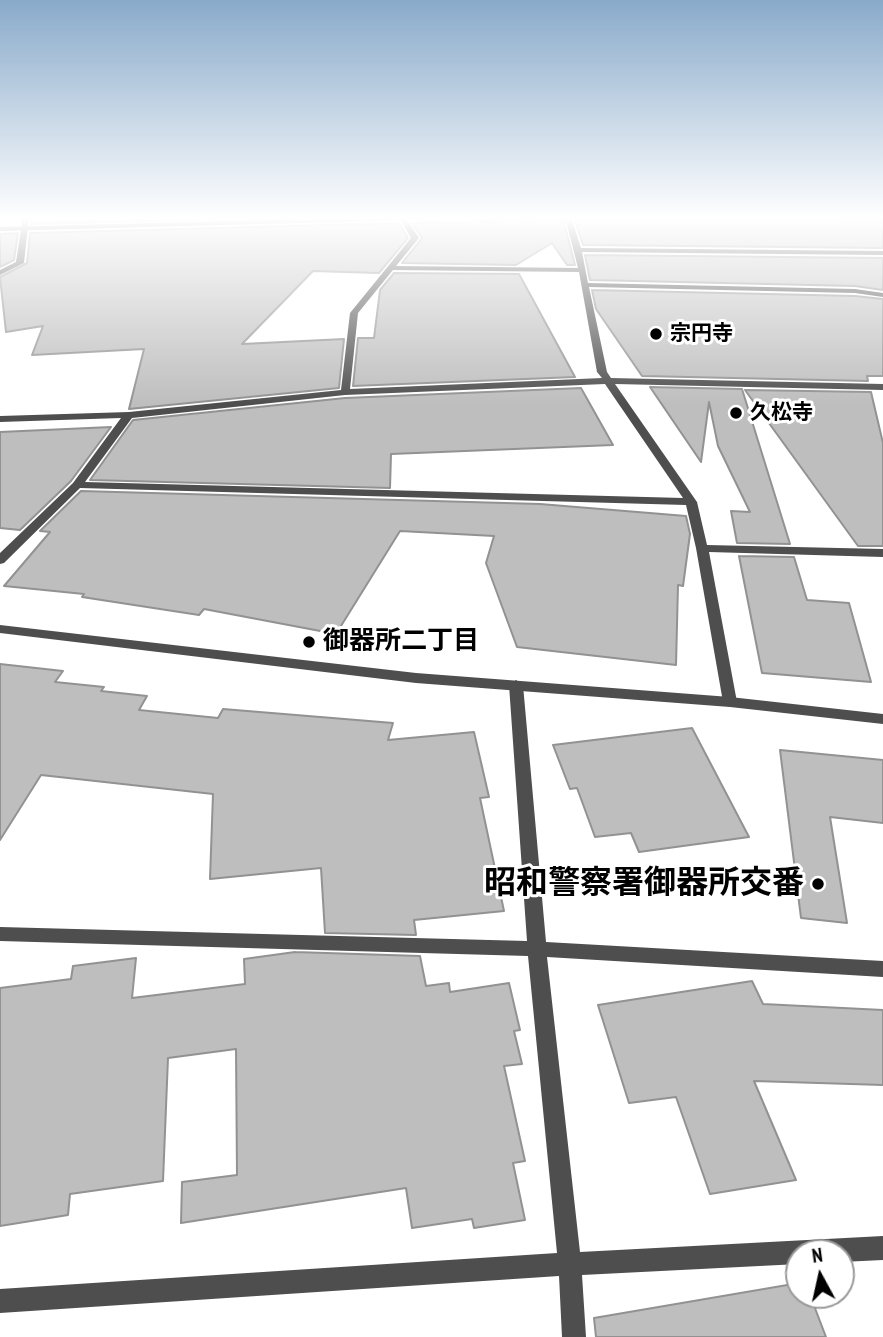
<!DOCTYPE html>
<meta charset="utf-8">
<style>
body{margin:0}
#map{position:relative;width:883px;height:1337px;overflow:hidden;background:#fff;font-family:"PT Sans Narrow",sans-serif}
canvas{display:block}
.north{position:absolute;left:785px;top:1239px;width:70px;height:70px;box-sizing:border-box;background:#fff;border:2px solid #999;border-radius:50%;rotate:352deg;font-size:19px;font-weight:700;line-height:28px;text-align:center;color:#000}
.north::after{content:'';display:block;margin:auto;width:24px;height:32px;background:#000;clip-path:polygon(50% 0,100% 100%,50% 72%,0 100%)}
</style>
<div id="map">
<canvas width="883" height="1337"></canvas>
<div class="north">N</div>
</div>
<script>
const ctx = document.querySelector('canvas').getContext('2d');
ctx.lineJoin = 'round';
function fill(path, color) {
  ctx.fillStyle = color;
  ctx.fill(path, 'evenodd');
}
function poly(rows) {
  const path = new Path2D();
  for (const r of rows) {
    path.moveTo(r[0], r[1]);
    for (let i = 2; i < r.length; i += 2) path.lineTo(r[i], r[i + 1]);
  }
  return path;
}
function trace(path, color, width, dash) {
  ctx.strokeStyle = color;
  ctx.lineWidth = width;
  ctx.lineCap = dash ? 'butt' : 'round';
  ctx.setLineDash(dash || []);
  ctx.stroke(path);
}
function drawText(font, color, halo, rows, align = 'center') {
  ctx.font = font + ' "PT Sans Narrow","Noto Sans JP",sans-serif';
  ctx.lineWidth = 6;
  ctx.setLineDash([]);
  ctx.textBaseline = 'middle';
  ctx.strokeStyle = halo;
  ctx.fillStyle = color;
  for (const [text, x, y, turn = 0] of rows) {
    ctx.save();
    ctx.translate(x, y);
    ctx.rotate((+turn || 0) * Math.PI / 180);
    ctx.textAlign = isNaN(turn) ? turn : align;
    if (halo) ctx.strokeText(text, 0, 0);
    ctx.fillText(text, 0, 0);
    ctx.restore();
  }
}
const building = poly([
 [31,217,300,217,31,224,31,217],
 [574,218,883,220,883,248,583,245,574,218],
 [563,219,575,265,567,265,552,243,516,265,402,263,422,238,412,223,563,219],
 [399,223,408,238,379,273,313,271,242,344,344,339,339,388,129,409,144,349,32,355,43,326,6,332,0,277,27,263,30,233,399,223],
 [18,233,14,260,0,267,0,234,18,233],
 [585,255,883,258,883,290,855,286,590,280,585,255],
 [394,273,519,274,575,377,353,386,358,338,374,338,380,290,394,273],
 [592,290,855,296,883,299,883,376,867,376,868,381,642,376,596,309,592,290],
 [650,387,742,389,790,544,737,543,731,511,750,512,718,446,709,402,701,462,650,387],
 [581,388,613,445,391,454,390,488,90,480,133,420,345,398,581,388],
 [745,390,871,392,883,443,883,546,858,546,745,390],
 [111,427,71,481,20,530,0,528,0,432,111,427],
 [81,491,540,504,686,516,690,534,683,586,678,585,676,665,517,647,486,563,494,536,400,531,336,634,204,609,199,615,82,597,84,594,4,586,50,532,40,531,81,491],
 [739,556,794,557,807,600,849,603,871,682,762,673,739,556],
 [0,664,63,671,55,682,104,687,101,691,147,696,139,710,218,718,223,709,393,723,388,740,474,732,489,797,480,798,504,911,414,920,416,935,325,933,321,868,210,879,213,794,41,775,0,840,0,664],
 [692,728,749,837,639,852,631,833,595,837,577,788,570,789,553,745,692,728],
 [780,750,883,760,883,823,830,817,847,923,801,918,780,750],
 [295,952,420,956,426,986,449,983,450,992,509,983,520,1030,514,1031,522,1064,504,1066,525,1161,513,1163,525,1220,474,1228,472,1219,412,1228,406,1188,181,1223,182,1182,237,1175,236,1049,168,1058,163,1181,70,1194,68,1215,0,1226,0,988,71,979,73,966,136,958,132,998,245,984,244,959,295,952],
 [752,981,763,1004,883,1010,883,1085,754,1081,796,1180,710,1194,676,1097,629,1103,598,1005,752,981],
 [799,1283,799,1295,810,1295,826,1337,596,1337,594,1318,799,1283]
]);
fill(building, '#bebebe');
trace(building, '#929292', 2);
fill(poly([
 [23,217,29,217,24,263,0,275,0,270,16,262,23,217],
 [399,217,405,217,419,238,396,266,578,268,565,217,571,217,581,248,883,251,883,255,582,252,588,283,855,289,883,293,883,297,855,293,589,287,607,372,611,378,883,384,883,390,615,384,697,502,707,545,883,549,883,557,709,552,737,702,735,705,730,707,723,702,696,548,686,505,80,488,4,563,0,564,0,553,73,483,121,418,0,422,0,416,129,412,341,390,350,313,411,238,399,217],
 [393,270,579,272,597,372,602,378,350,389,358,313,393,270],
 [605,384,683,498,85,482,132,418,345,395,605,384],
 [516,680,523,685,546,942,883,961,883,977,547,957,580,1252,883,1236,883,1260,841,1262,841,1253,799,1253,799,1264,582,1275,586,1337,562,1337,559,1276,0,1313,0,1289,557,1253,528,956,0,941,0,927,527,941,509,685,516,680]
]), '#4e4e4e');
fill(poly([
 [385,217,449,217,446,219,0,231,0,227,385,217],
 [0,625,416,673,730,697,883,714,883,724,730,707,416,683,0,633,0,625]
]), '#4e4e4e');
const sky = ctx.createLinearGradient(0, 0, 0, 404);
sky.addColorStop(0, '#89aaca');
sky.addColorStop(0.54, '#fff');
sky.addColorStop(1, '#ffffff00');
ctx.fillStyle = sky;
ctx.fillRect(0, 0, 883, 404);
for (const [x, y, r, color] of [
 [656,334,7,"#000"],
 [736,413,7,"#000"],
 [309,642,7,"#000"],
 [818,884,7,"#000"]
]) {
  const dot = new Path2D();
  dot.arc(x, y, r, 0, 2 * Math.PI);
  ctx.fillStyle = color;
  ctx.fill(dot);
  trace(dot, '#fff', 2.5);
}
drawText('bold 21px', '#000', '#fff', [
 ["宗円寺",670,334],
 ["久松寺",750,413]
], 'left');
drawText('bold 26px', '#000', '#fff', [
 ["御器所二丁目",323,642]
], 'left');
drawText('bold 32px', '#000', '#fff', [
 ["昭和警察署御器所交番",804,884]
], 'right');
</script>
